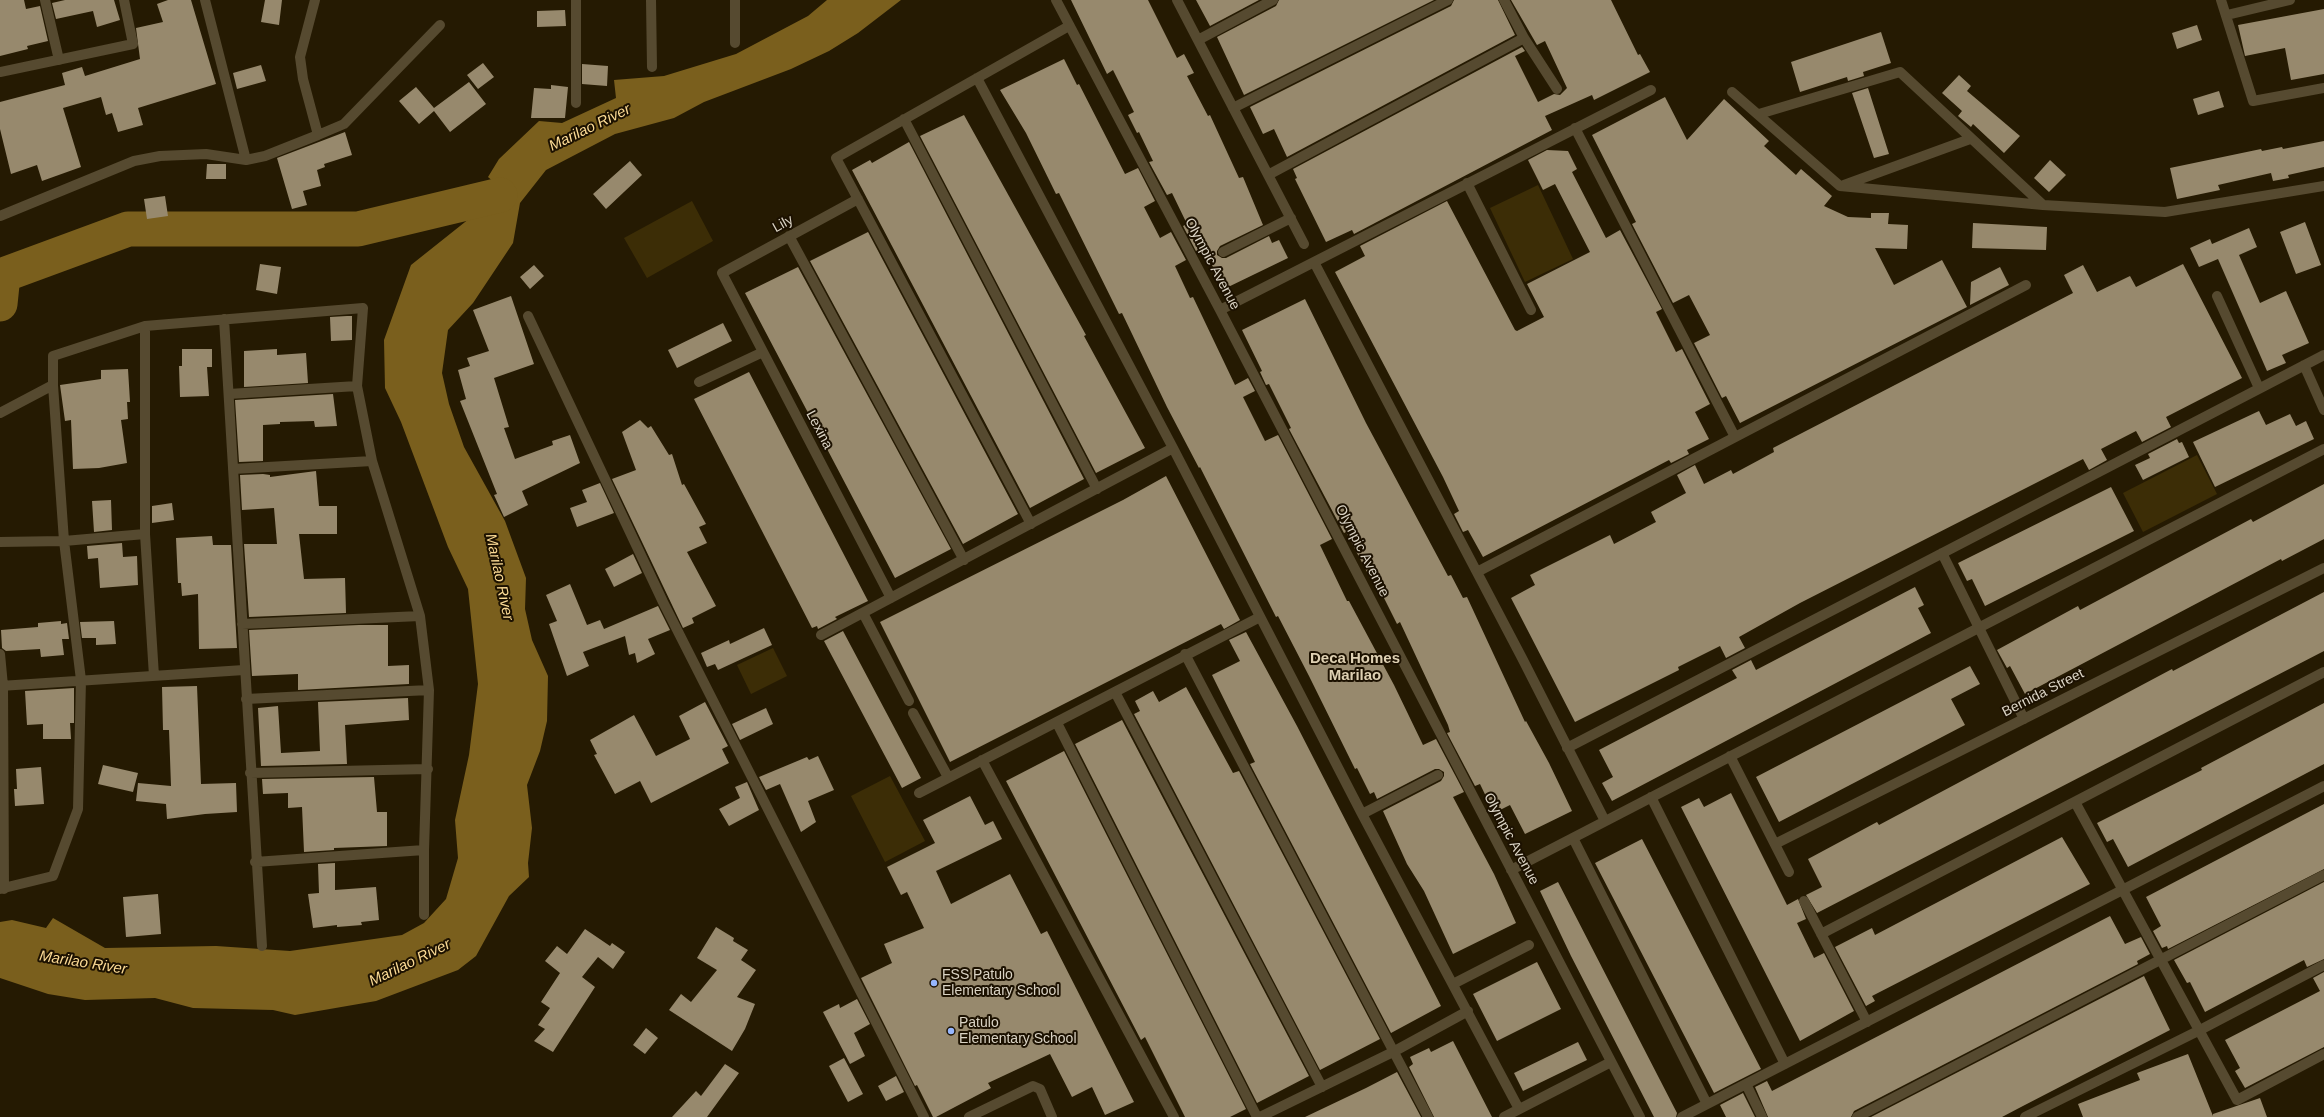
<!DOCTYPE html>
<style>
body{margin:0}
canvas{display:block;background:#251a02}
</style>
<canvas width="2324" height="1117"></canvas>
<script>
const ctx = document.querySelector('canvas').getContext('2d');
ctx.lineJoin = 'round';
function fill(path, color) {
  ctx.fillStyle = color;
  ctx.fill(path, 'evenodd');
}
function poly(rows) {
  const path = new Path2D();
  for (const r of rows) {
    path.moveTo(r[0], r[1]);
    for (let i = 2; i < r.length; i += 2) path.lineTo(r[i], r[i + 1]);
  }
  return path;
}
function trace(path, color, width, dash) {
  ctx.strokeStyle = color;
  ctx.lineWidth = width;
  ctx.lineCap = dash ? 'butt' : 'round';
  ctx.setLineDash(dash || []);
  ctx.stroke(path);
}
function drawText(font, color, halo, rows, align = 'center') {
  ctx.font = font + ' Helvetica,sans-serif';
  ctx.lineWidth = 4;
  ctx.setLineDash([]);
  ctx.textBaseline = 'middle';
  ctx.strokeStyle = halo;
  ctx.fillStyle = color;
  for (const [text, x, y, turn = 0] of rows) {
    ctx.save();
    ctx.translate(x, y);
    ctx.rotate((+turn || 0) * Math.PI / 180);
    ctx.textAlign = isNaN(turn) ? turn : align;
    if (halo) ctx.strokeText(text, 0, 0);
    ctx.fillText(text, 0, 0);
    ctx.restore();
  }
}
fill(poly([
 [1538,185,1573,259,1525,282,1490,208],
 [692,201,713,241,647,278,624,238],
 [2197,455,2217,494,2143,532,2123,493],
 [773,648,787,676,751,694,737,665],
 [890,776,925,841,885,862,851,796]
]), '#3c2d06');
fill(poly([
 [827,0,901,0,858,33,829,51,791,69,704,102,674,118,615,134,546,170,520,203,513,243,473,303,448,330,442,373,449,404,464,447,505,521,526,578,525,609,532,640,548,676,547,721,540,751,527,785,532,828,528,863,529,877,509,896,476,956,458,970,376,1001,295,1015,273,1010,193,1008,155,998,85,1000,48,994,0,978,0,922,12,920,46,928,53,918,105,948,216,946,290,951,402,935,424,923,446,899,458,858,455,820,469,755,478,684,468,589,448,547,401,422,385,388,384,340,411,265,504,191,488,177,499,159,539,121,562,123,616,98,614,80,664,76,736,54,808,16]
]), '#7a5f1d');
trace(poly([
 [0,304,3,275,128,229,358,229,500,195]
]), '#7a5f1d', 35);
fill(poly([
 [0,0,24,0,26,9,40,6,48,41,27,46,28,49,0,56],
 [65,0,114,0,120,20,97,27,93,11,56,19,52,3],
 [168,0,191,0,216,84,138,108,143,125,118,132,112,113,106,115,101,97,63,108,81,167,42,181,37,165,11,174,0,129,0,102,65,85,62,73,82,67,85,76,140,59,136,28,163,22,157,4],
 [265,0,282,0,279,25,261,22],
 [1071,0,1148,0,1177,58,1184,54,1194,73,1187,76,1208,116,1210,115,1239,178,1243,177,1263,225,1220,246,1217,251,1217,255,1222,258,1226,258,1269,236,1272,243,1279,240,1288,258,1224,289,1205,251,1198,255,1183,226,1187,224,1172,193,1167,195,1149,162,1153,161,1139,132,1137,133,1128,115,1134,112,1113,70,1107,74],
 [1196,0,1259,0,1210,26],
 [1279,0,1434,0,1244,95,1217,37,1276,6],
 [1454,0,1498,0,1515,35,1287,157,1274,129,1263,134,1250,107,1451,6],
 [1511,0,1611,0,1638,55,1640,54,1650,72,1594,100,1592,95,1545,116,1552,130,1354,234,1352,230,1326,242,1295,179,1297,178,1293,169,1522,47,1525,51,1515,56,1538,102,1554,94,1560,95,1567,88,1545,41,1537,45],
 [2324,9,2324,74,2291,80,2285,48,2245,56,2238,25],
 [565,10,566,26,537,27,537,11],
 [2197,25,2202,40,2177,49,2172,33],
 [1881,32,1891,63,1863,72,1864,76,1848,81,1847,77,1800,92,1791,62],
 [1064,59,1077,85,1079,84,1125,174,1138,168,1155,201,1144,207,1160,238,1171,232,1186,260,1175,266,1190,298,1193,297,1235,385,1248,378,1255,391,1243,397,1265,441,1278,435,1332,539,1320,545,1347,601,1349,601,1394,685,1423,745,1436,739,1464,792,1453,797,1494,874,1516,923,1453,954,1424,891,1407,864,1383,811,1441,781,1444,776,1444,772,1439,769,1435,769,1377,799,1374,792,1370,794,1357,768,1355,769,1309,676,1278,616,1276,617,1200,467,1199,468,1167,407,1122,313,1119,314,1059,193,1056,194,1026,133,1000,90],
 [483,63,494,77,478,89,467,75],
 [582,64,608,66,607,86,582,84],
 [261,65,266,81,237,89,233,73],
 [1959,75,1971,86,1967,91,2020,136,2004,153,1973,124,1971,127,1958,116,1962,111,1942,93],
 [469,82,486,104,450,132,434,111,419,124,399,101,416,87,434,108],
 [551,85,568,87,565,118,531,118,534,88,551,89],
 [1868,88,1889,154,1874,158,1852,93],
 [2219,91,2224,107,2198,115,2193,99],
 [1665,97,1687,140,1724,99,1769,141,1764,146,1796,175,1801,169,1832,196,1824,206,1848,217,1871,218,1871,213,1889,213,1888,224,1908,225,1907,249,1875,248,1894,285,1942,260,1967,307,1740,423,1726,396,1722,398,1694,343,1710,335,1689,295,1673,303,1632,224,1636,222,1592,135],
 [964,115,1086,335,1084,336,1145,448,1096,473,920,136],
 [345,132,352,155,324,164,325,167,317,170,321,186,303,191,307,205,292,209,277,158],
 [2324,141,2324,167,2288,175,2289,178,2273,181,2271,173,2218,185,2220,190,2177,199,2170,168,2261,149,2262,151,2282,147,2283,149],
 [909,142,1084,479,1030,508,852,170,870,160,872,163],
 [1547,150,1568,151,1577,169,1572,172,1606,238,1620,230,1662,309,1656,312,1676,352,1682,349,1710,404,1695,412,1709,439,1687,450,1689,454,1671,463,1669,460,1483,557,1468,530,1463,532,1454,514,1459,511,1443,477,1335,272,1365,256,1360,246,1447,201,1515,330,1517,331,1544,317,1527,284,1590,252,1555,184,1543,190,1528,160],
 [2050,160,2066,175,2049,192,2034,178],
 [630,161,642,175,606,209,593,194],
 [207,164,226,164,226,179,206,179],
 [165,196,168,216,147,219,144,199],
 [2305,222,2321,265,2296,274,2280,232],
 [1973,223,2047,227,2046,250,1972,248],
 [2249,228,2257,247,2239,255,2260,303,2286,291,2309,343,2282,355,2286,363,2267,371,2218,259,2199,267,2190,248,2210,239,2212,244],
 [868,232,1018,514,963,544,810,261],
 [260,264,281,267,277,294,256,290],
 [2183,264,2242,378,2166,417,2171,427,2142,442,2136,431,2101,449,2107,460,2089,470,2083,459,1800,603,1739,637,1745,648,1726,658,1720,646,1678,667,1679,670,1575,722,1511,598,1535,585,1530,575,1610,535,1614,544,1656,522,1651,512,1686,493,1677,475,1695,465,1704,484,1731,470,1733,474,1774,452,1773,448,2073,293,2064,275,2083,265,2097,292,2130,276,2136,287],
 [534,265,544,276,530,289,520,277],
 [798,267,951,549,895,578,745,293],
 [2000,267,2009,285,1970,305,1971,282],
 [511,296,534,364,494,378,509,427,504,428,515,459,553,445,552,441,570,435,580,463,522,491,528,505,504,517,494,495,497,494,460,401,466,399,458,370,470,366,467,358,489,351,473,310],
 [1305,299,1366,423,1448,576,1451,575,1463,598,1467,597,1525,722,1526,721,1549,763,1572,811,1525,834,1510,805,1494,813,1480,784,1475,786,1447,733,1450,732,1448,725,1400,622,1397,624,1380,590,1377,591,1346,532,1344,533,1289,429,1291,428,1269,384,1266,385,1260,372,1262,371,1242,330],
 [347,316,352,316,352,340,331,341,330,317],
 [723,323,732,341,677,368,668,350],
 [182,349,212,349,212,367,207,367,209,396,180,397,179,366,182,366],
 [277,349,277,355,306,353,308,383,244,387,244,351],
 [128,369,130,402,127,402,128,419,121,420,127,463,99,468,73,469,71,420,65,421,60,385,101,379,101,370],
 [749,372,868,601,835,617,837,619,818,629,817,626,812,628,694,399],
 [333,394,337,426,315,427,314,421,280,422,280,424,263,425,263,461,239,462,235,400],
 [2259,411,2266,425,2290,414,2296,426,2306,421,2314,439,2215,487,2193,442],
 [640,420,648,428,651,426,669,455,672,454,682,485,684,484,706,524,699,527,707,543,687,552,716,606,692,618,694,623,683,628,612,479,636,470,622,432],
 [2177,439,2179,443,2182,442,2189,457,2143,480,2135,465,2150,458,2148,454],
 [316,471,319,506,337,506,337,534,299,534,304,579,345,578,346,613,249,617,244,544,277,544,274,508,242,510,240,475,263,474,270,475,270,477],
 [1166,476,1240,620,1224,629,1221,624,950,762,880,622,1123,500],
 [600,483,614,513,577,527,570,508,587,502,582,490],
 [2324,484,2324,539,2282,561,2281,559,2025,694,2010,666,2007,668,1997,650,2078,606,2080,610,2251,519,2253,522],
 [2111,487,2134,531,1985,606,1972,579,1967,581,1958,563],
 [111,500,112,530,94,532,92,501],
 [172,503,174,520,152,523,152,506],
 [212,536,213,545,231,545,237,648,199,649,198,594,182,596,181,583,178,583,176,538],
 [122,543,123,557,137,556,138,585,100,588,98,558,88,559,87,546],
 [633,554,642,573,614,587,605,569],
 [570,584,587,625,600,620,604,629,658,606,670,630,648,639,655,654,637,663,635,653,629,655,625,636,583,652,589,666,567,676,549,624,557,621,546,595],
 [1915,587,1924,605,1918,608,1931,633,1612,801,1602,783,1613,777,1599,750,1737,678,1732,670,1751,660,1756,670],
 [2324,592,2324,651,1817,913,1806,895,1822,887,1808,859,1877,822,1879,825,2172,669,2173,671],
 [61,621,61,624,67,623,69,639,62,639,64,655,41,657,40,649,6,651,2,648,1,630,38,627,38,623],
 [114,621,116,644,96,645,96,638,82,638,80,622],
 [359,625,388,625,388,666,409,665,409,684,298,690,298,674,252,676,249,630],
 [764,628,772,645,718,670,715,664,707,667,701,653,729,640,730,644],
 [843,631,921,778,902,788,824,641],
 [1246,632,1297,726,1441,1006,1391,1033,1250,764,1255,762,1212,675,1240,661,1229,640],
 [1970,666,1980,684,1951,699,1965,725,1779,822,1756,777],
 [197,686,201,784,236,783,237,812,205,814,167,819,166,804,136,801,138,783,171,786,169,730,163,730,162,687],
 [1186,687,1233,773,1239,771,1380,1039,1320,1070,1134,714,1140,711,1135,701,1153,691,1159,702],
 [74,688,74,723,70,723,71,739,43,739,43,724,27,725,25,691],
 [408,698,409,720,345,725,347,764,261,766,258,708,278,706,281,753,320,751,318,702],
 [705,702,728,746,722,749,729,763,651,803,640,781,615,794,594,755,597,754,590,740,634,715,656,756,690,739,679,716],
 [2324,703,2324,764,2128,867,2113,839,2107,842,2097,823,2202,770,2201,768],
 [766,708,773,724,740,740,732,724],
 [1122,720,1309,1076,1257,1103,1075,744],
 [1064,751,1246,1109,1230,1117,1185,1117,1145,1037,1141,1040,1006,781],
 [818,756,834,790,808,801,816,822,801,832,780,784,766,790,759,777,807,757,809,760],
 [103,765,138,773,133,792,98,784],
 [41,767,44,804,15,806,14,789,17,789,16,769],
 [374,777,377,812,387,812,387,846,334,848,334,850,304,852,302,807,288,808,288,793,263,794,262,779],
 [747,782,759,810,729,826,719,809,740,798,735,787],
 [1731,793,1787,905,1798,899,1806,919,1797,923,1814,958,1824,953,1854,1011,1800,1041,1681,807,1699,798,1704,807],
 [970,796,985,825,993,821,1002,839,936,871,951,904,1010,874,1041,934,1047,931,1134,1102,1105,1115,1092,1087,1072,1097,1050,1054,988,1083,991,1088,936,1117,933,1117,917,1085,915,1086,861,978,892,963,884,944,924,928,907,892,901,895,887,867,935,843,923,820],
 [2324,804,2324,869,2168,949,2167,946,2162,948,2153,931,2161,926,2146,897],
 [2062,837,2090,884,1872,996,1875,1001,1866,1006,1835,947,1872,928,1875,935],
 [1642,839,1761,1069,1714,1093,1595,863],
 [335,863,335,890,376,887,379,920,361,922,362,925,337,927,337,925,313,928,308,894,319,893,318,864],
 [1558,882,1677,1113,1676,1117,1654,1117,1571,956,1540,891],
 [2324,882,2324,959,2307,967,2304,960,2205,1012,2190,982,2187,983,2174,960],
 [158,894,161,934,126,937,123,897],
 [2110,916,2125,944,2141,937,2150,954,2137,961,2138,964,1854,1111,1851,1117,1768,1117,1755,1087,1767,1081,1772,1091],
 [716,927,734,938,733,941,748,950,741,960,756,970,737,997,755,1004,745,1029,732,1051,669,1010,681,994,691,1002,717,970,697,958],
 [585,929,610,946,612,943,625,952,613,969,598,957,582,977,595,987,553,1052,534,1041,545,1029,538,1025,550,1008,541,1002,560,973,545,961,557,946,567,954],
 [1537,962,1561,1009,1497,1041,1473,994],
 [2324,972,2324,1047,2245,1088,2235,1071,2240,1068,2225,1040,2320,991,2313,978],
 [2144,976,2170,1030,2021,1107,2002,1117,1871,1117],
 [857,999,870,1024,854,1033,865,1056,850,1064,823,1012,839,1004,840,1008],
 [646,1028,658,1038,645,1054,633,1045],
 [1453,1041,1492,1117,1434,1117,1409,1067,1413,1064,1410,1057,1429,1048,1431,1052],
 [1578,1042,1587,1060,1523,1091,1514,1073],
 [2188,1054,2213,1116,2213,1114,2260,1098,2267,1117,2083,1117,2078,1104,2140,1080,2137,1073],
 [844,1058,863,1094,848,1102,829,1066],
 [725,1064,739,1073,707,1117,672,1117,696,1091,701,1096],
 [1397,1072,1421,1117,1305,1117,1366,1088],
 [896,1076,904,1092,886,1101,878,1086],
 [1743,1093,1755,1117,1726,1117,1720,1105]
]), '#97896d');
trace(poly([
 [45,0,59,60],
 [205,0,246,160],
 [315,0,300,57,303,79,318,135],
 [651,0,652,67],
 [735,0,735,43],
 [1056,0,1220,310,1640,1117],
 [1177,0,1304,244],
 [1504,0,1524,38,1557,89],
 [2221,0,2253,101,2324,88],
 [2227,15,2290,0],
 [1198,40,1273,0],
 [0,72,133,44,124,0],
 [977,78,1173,448,1362,814,1519,1109],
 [1732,92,1840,186,2043,205,2165,212,2324,186],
 [576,103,576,0],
 [1233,108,1448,0],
 [1759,114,1900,72,2043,205],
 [904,119,1097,489],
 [1575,128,1735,437],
 [1268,175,1524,38],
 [1467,183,1531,310],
 [1844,185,1970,139],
 [858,199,722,273,891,598],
 [0,216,134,161,160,156,206,154,246,160,265,156,318,135,344,124,440,25],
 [789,236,964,560],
 [1223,252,1291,218],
 [1314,262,1522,658,1605,821],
 [2217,296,2259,388],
 [1220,310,1651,90],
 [528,316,663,602,924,1117],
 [224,319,262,946],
 [145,326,145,534,154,676],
 [2304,365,2324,410],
 [699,382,763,352],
 [229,394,357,386],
 [0,413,53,385],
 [233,469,372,461],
 [1031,524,836,158,1069,26],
 [0,542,64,541,145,534],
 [1942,553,2024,719],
 [1477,572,2026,285],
 [863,613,909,701],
 [242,624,420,616],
 [821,635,1173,448],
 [0,654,3,686,4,889],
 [1185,654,1428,1117],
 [0,686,244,670],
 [1115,692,1322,1087],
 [246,699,429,690],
 [913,713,948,777],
 [1057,723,1257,1117],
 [1567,748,2324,355],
 [1730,756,1789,872],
 [982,760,1174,1117],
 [250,773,428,769],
 [919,793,1260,617],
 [1651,797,1785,1064],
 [2075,802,2237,1100,2324,1054],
 [1362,814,1438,775],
 [1573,838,1707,1104],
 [1775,844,2324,568],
 [255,862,424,850],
 [1511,870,2324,449],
 [0,889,53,876,78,809,81,680,64,541,53,385,53,356,145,326,363,308,357,386,372,461,420,616,429,690,424,850,424,915],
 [1804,901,1867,1022],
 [1821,934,2324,672],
 [1453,984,1529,945],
 [1746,1084,1762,1117],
 [969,1117,1033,1086,1040,1089,1052,1117],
 [1260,1117,1393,1052,1468,1011],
 [1504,1117,1611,1062],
 [1682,1117,2324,786],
 [1857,1117,2324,875],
 [2025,1117,2200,1030,2324,965]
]), '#564a30', 10);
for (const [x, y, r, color] of [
 [934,983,4,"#96b6fd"],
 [951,1031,4,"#96b6fd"]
]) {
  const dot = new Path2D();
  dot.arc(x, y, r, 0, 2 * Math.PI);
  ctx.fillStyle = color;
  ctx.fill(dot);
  trace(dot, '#1c1100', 1.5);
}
drawText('14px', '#dad3c4', '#1c1100', [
 ["Lily",783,224,-29],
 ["Olympic Avenue",1212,264,62],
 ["Lexina",819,430,62],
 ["Olympic Avenue",1362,551,63],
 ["Bernida Street",2043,693,-27],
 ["Olympic Avenue",1511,839,62]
]);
drawText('14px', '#dad3c4', '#1c1100', [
 ["FSS Patulo",942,975],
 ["Elementary School",942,991],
 ["Patulo",959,1023],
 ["Elementary School",959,1039]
], 'left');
drawText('italic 15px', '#fbda94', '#1c1100', [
 ["Marilao River",590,128,-26],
 ["Marilao River",499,577,78],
 ["Marilao River",83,963,9],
 ["Marilao River",410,963,-26]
]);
drawText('bold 15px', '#ded0b2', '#1c1100', [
 ["Deca Homes",1355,659],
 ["Marilao",1355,676]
]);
</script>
